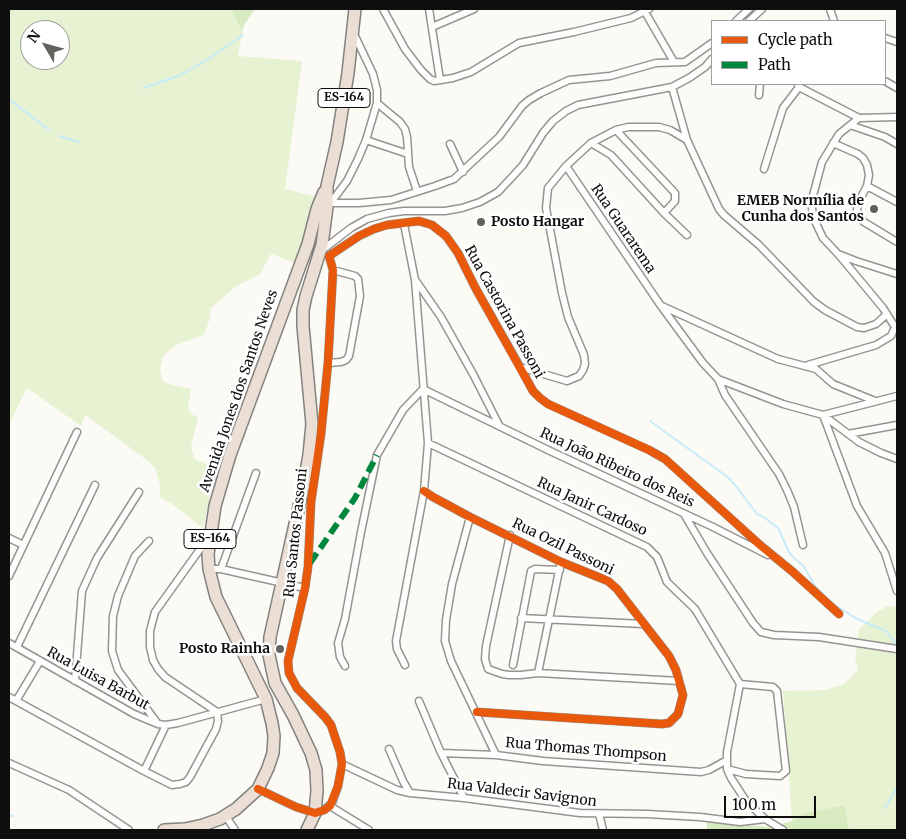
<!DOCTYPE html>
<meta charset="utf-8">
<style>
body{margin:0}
#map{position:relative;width:906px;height:839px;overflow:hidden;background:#fcfaf4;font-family:Merriweather,serif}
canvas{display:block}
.frame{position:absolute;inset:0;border:10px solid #0e0e0e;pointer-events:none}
.legend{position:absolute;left:711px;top:20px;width:175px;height:65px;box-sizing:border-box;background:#fff;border:1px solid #9f9f9f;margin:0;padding:6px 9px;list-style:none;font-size:15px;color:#0e0e0e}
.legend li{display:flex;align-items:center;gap:10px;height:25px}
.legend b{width:25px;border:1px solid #9f9f9f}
.north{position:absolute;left:20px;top:20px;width:50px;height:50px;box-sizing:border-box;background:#fff;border:1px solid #9f9f9f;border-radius:50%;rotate:307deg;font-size:14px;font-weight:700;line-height:20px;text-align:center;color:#0e0e0e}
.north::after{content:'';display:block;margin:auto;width:18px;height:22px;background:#61615e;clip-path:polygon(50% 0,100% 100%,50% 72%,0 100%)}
.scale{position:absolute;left:724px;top:796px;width:92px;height:22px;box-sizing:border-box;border:2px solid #0e0e0e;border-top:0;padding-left:6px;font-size:15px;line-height:18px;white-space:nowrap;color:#0e0e0e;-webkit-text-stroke:4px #fff;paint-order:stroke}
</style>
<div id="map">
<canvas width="906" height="839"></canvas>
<div class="frame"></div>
<ul class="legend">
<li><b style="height:6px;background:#e8590c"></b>Cycle path</li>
<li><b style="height:6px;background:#00873e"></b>Path</li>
</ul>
<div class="north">N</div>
<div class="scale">100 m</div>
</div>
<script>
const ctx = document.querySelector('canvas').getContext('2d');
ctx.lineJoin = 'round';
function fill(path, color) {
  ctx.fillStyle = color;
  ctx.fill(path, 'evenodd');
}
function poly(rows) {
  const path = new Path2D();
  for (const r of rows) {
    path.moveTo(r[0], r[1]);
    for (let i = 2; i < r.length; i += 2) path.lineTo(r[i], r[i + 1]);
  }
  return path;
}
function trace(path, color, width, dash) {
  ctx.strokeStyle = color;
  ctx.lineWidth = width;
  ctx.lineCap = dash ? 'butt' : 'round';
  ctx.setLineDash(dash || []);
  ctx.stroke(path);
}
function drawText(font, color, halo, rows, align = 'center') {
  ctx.font = font + ' Merriweather,serif';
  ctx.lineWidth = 5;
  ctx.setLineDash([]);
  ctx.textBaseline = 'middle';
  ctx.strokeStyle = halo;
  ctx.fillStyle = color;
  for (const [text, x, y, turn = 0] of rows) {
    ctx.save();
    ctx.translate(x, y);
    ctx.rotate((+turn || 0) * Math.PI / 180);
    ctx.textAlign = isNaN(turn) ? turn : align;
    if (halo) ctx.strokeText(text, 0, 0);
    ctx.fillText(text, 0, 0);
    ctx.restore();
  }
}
fill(poly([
 [9,9,233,9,232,11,241,29,243,29,238,56,302,61,285,189,317,197,296,263,271,254,260,274,235,287,211,308,210,318,204,335,176,345,164,355,162,360,160,369,162,380,169,384,191,389,188,408,191,414,198,417,192,442,191,449,194,456,193,458,219,470,210,495,203,528,172,504,160,497,160,484,155,468,147,460,85,415,81,426,27,388,9,424],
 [30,30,60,30,60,60,30,60],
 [887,606,897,607,897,830,849,830,845,805,805,813,792,821,783,691,826,690,844,684,858,670,855,659,859,629,876,613]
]), '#e7f2d2');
fill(poly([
 [233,9,255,9,244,25,243,29,241,29,232,11],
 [845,805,849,830,707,830,707,822,771,827,792,821,805,813]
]), '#d8ebc0');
trace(poly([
 [143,88,181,75,210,58,243,35],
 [9,99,49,130],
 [59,136,79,142],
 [650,421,729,478,739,490,757,514,765,518,778,528,790,554,804,567,815,586,832,603,857,619,886,631,897,645],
 [885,808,897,788],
 [9,815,13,816]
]), '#c8ebf8', 2);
const street = poly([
 [383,9,405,49,421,70,430,79,434,81,453,78,471,72,519,43,574,32,631,18,649,9],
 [429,9,440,80],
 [830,9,834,21],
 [645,12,674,62],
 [736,21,749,9],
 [749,21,762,9],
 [432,27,474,9],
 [885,38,897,42],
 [885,81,897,88],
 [798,85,799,87,859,118],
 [672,87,687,140,719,209,724,215,759,245,814,302,825,310,857,327,864,328,876,324,887,314],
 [759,95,760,84],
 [377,103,400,122,405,129,407,137,409,167,417,191],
 [897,117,859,118,839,134,822,162,811,203,814,219,823,238,838,254,856,261,897,274],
 [850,125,885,137,897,144],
 [616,130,675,193,675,201,664,213],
 [366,140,408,154],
 [591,143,611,155,664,213,687,235],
 [833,143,858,154,863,158,867,165,869,175,867,186,858,203,857,210,859,216,864,222,897,242],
 [450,144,463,172],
 [566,166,661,306,703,363,718,379,783,404,823,415,859,442,881,453,897,459],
 [764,169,783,108,799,87],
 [867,186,897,202],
 [331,203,359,203,391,200,435,186,454,179,499,137,522,106,529,100,541,93,569,80,610,76,656,63,685,62,712,43],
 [329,205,347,181,358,159,366,140,377,103,377,90,373,74,354,34],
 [404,224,415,280,428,443,424,491,396,641,397,649,405,665],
 [321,251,351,228,367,219,389,213,404,211,445,211,462,208,480,202,498,192,513,176,523,165,543,133,553,121,566,111,578,105,672,87,689,78,705,67,712,59],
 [329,256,359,236,374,229,387,225,419,221,432,225,446,236,458,253,476,289,520,367,533,391,540,398,548,404,649,450,665,459,760,545,793,572,839,614],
 [416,281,441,317,473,374,499,425],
 [662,306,778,359,816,369,833,384,875,401],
 [328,363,341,362,346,360,349,356,360,296,358,279,355,276,333,270],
 [808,365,876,345,891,336,895,327,883,308,839,255],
 [520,367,567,381,579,376,583,370,585,364,584,355,568,317,562,293,546,208,548,188,566,166,591,143,616,130,628,127,659,127,670,130,687,140],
 [718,379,725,395,779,474,787,490,794,507,803,545],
 [423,389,548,450,713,527,768,555],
 [897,396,823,415,857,506,885,553,897,591],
 [848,434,897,425],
 [428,443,647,547,657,557,667,582,695,609,740,684],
 [424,491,433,497,470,517,561,562,608,581,617,589,669,656,676,670,683,695,678,714,669,723,662,724,477,712],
 [684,514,707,553,753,623,761,632,774,635,819,637,897,649],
 [470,517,452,584,446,620,445,641,451,661,496,755],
 [510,535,486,646,485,659,488,669,502,674,509,675,521,675,538,673,679,681],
 [9,538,23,545],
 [149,541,135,556,118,596,113,616,112,651,118,670,158,724],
 [209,569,221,569,305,588],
 [221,569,256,473],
 [9,576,77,432],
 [521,618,643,624],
 [9,643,134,714,158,724,166,725,178,723,266,699],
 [17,647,95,485],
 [513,665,531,571,535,569,560,570],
 [345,666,340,657,338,643,345,619,361,532,377,455,403,410,423,389],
 [538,673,560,566],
 [75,681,82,591,97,558,139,492],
 [740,684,727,752,727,769,731,778,746,801,765,819,783,830],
 [9,697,144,771,172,785,180,784,186,782,190,777,216,729,218,721,217,712,165,677,158,669,153,660,150,647,150,631,155,612,208,538],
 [16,701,40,661],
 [419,701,441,753,464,798],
 [389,749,403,781,410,793],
 [441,753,496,755,543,761,701,772,709,770,727,760],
 [9,763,69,790,129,830],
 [342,764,397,790,410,793,464,798,580,813,647,814,700,817,740,822,765,819],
 [727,769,746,774,780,776,786,771,777,691,773,687,740,684],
 [144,771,166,725],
 [258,789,296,807,315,813,324,810,332,803,338,786,342,764,340,752,331,725,325,717,297,688,289,673,288,661,305,588,308,567,311,502,321,434,328,363,333,270,329,256],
 [330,806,369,830],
 [599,814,603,830],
 [225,815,235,830]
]);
const highway = poly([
 [164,830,185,829,203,825,220,819,236,809,258,789,268,768,273,753,274,736,272,723,266,699,216,597,209,569,208,554,215,506,230,455,308,244,317,209,324,192],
 [307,830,315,813,317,791,316,770,311,753,293,715,275,683,269,655,270,637,303,488,309,455,312,424,303,326,303,310,306,296,322,245,327,207,327,186,337,142,348,73,355,9]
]);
trace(street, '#959492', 9);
trace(highway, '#82827f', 14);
trace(street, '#fffefd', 6);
trace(highway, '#ebded5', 11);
trace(poly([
 [310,563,355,498,377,455]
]), '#00873e', 6, [12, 6]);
trace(poly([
 [424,491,433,497,470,517,561,562,608,581,617,589,669,656,676,670,683,695,678,714,669,723,662,724,477,712],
 [258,789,296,807,315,813,324,810,330,806,338,786,342,764,340,752,331,725,325,717,297,688,289,673,288,661,305,588,308,567,311,502,321,434,328,363,333,270,329,256,359,236,374,229,387,225,419,221,432,225,446,236,458,253,476,289,533,391,540,398,548,404,649,450,665,459,760,545,793,572,839,614]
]), '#e8590c', 8);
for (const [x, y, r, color] of [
 [874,209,5,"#61615e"],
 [481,222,5,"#61615e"],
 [280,649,5,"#61615e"]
]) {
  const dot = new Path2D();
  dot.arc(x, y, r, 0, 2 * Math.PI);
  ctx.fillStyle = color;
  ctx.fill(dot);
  trace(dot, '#fff', 2);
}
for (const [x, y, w] of [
 [344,98,52],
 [210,539,52]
]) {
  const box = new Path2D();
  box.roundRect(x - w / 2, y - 9.5, w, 19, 4);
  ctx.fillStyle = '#fff';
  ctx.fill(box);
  trace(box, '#0e0e0e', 1);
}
drawText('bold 12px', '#0e0e0e', null, [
 ["ES-164",344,98],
 ["ES-164",210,539]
]);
drawText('bold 14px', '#0e0e0e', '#fff', [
 ["EMEB Normília de",864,201],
 ["Cunha dos Santos",864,217],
 ["Posto Hangar",491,222,"left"],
 ["Posto Rainha",270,649]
], 'right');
drawText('14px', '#0e0e0e', '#fff', [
 ["Rua Guararema",623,229,56],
 ["Rua Castorina Passoni",504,312,61],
 ["Avenida Jones dos Santos Neves",239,391,-71],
 ["Rua João Ribeiro dos Reis",617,468,25],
 ["Rua Janir Cardoso",592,507,25],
 ["Rua Santos Passoni",296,533,-84],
 ["Rua Ozil Passoni",563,547,26],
 ["Rua Luisa Barbut",98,679,29],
 ["Rua Thomas Thompson",586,750,5],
 ["Rua Valdecir Savignon",522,793,7]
]);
</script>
